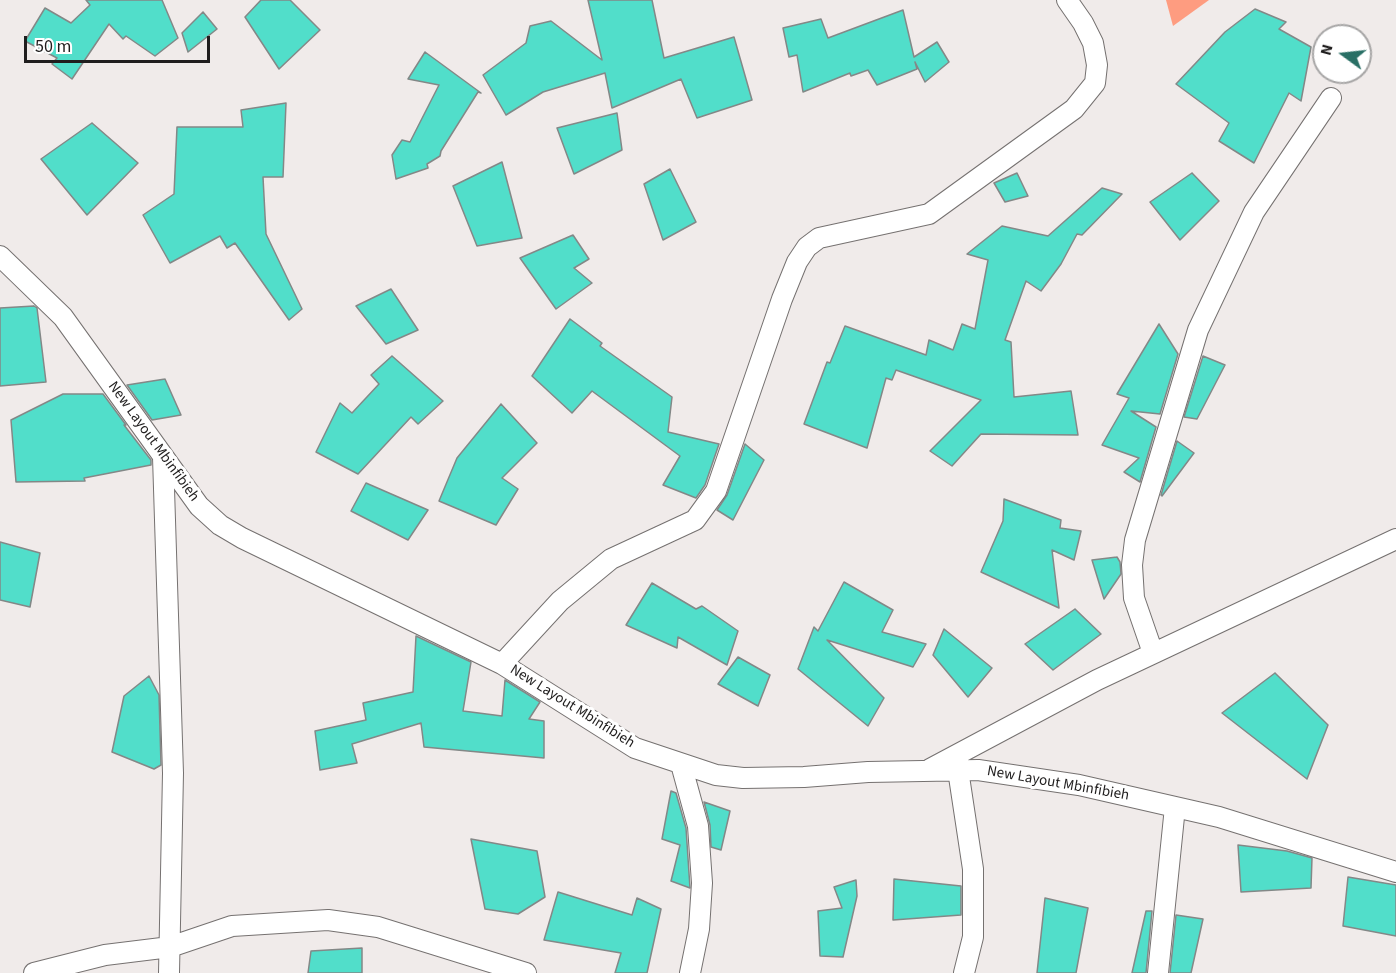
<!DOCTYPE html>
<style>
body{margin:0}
#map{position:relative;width:1396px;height:973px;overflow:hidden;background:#f0ebea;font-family:"Source Sans 3",sans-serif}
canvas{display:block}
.north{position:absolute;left:1312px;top:24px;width:60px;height:60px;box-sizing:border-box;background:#fff;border:2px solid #a6a5a5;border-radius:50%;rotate:285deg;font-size:16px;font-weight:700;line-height:24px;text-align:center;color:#201e1e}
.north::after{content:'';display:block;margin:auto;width:21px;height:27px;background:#296f65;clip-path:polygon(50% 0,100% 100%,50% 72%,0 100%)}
.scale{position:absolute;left:24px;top:36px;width:186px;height:27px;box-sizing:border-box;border:3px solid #201e1e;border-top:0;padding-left:8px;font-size:18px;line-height:21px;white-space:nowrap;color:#201e1e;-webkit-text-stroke:4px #fff;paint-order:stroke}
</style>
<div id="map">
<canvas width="1396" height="973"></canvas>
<div class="north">N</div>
<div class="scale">50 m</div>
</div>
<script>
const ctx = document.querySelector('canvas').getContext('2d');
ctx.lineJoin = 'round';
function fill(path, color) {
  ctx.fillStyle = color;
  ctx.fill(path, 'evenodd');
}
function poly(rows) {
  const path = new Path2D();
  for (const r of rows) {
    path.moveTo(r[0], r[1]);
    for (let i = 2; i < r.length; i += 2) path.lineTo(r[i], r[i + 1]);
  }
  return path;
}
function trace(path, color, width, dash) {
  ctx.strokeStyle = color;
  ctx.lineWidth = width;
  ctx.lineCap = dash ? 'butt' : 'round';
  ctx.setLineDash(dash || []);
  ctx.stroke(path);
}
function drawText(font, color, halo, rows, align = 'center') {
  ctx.font = font + ' "Source Sans 3",sans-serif';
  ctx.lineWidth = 6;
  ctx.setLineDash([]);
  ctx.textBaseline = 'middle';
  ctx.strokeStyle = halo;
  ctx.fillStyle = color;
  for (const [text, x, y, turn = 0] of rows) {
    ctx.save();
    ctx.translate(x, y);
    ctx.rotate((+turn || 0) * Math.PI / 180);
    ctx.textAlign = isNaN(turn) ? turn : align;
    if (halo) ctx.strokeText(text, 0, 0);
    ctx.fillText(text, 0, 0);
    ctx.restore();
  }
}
fill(poly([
 [1166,0,1209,0,1173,26]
]), '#fe9c80');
const building = poly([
 [86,0,162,0,178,38,155,56,126,36,123,39,109,24,72,79,52,64,57,58,25,41,45,8,71,23,90,5,86,0],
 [261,0,290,0,320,30,279,69,245,17,261,0],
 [588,0,652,0,664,58,734,37,752,100,697,118,681,79,612,108,605,73,543,92,506,115,483,75,526,43,530,26,551,21,602,60,588,0],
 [1255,9,1286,22,1279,29,1311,47,1301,101,1289,93,1254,163,1219,141,1229,123,1176,84,1225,32,1255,9],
 [903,10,914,57,937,42,949,62,925,82,915,62,917,69,877,85,868,70,851,76,850,73,803,92,797,55,789,57,783,28,821,19,828,38,903,10],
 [203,12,217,29,188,52,182,33,203,12],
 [425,52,481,93,478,92,441,151,440,156,427,164,428,168,396,179,392,155,402,140,410,142,439,85,408,79,425,52],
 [286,103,283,177,263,177,266,234,302,309,289,320,235,243,227,248,220,236,170,263,143,215,174,194,177,127,243,127,241,110,286,103],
 [617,113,622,150,574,174,557,128,617,113],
 [92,123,138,163,87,215,41,159,92,123],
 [502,162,522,238,477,246,453,186,502,162],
 [670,169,696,222,663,240,644,184,670,169],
 [1017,173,1028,196,1005,202,994,183,1017,173],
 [1192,173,1219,201,1180,240,1150,202,1192,173],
 [1102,188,1122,194,1082,235,1077,234,1061,264,1041,291,1026,281,1005,340,1011,342,1014,397,1071,391,1078,435,981,434,952,466,930,451,981,400,896,370,892,380,886,378,867,448,804,424,827,362,830,363,845,326,926,355,929,340,953,350,962,324,975,329,988,260,967,254,1002,226,1048,236,1102,188],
 [573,235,589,259,574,268,592,283,556,309,520,258,573,235],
 [391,289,418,330,386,344,356,306,391,289],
 [34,306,37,308,46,382,0,386,0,308,34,306],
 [570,319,602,343,600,346,672,397,668,432,719,444,705,485,696,498,663,485,680,456,592,391,572,413,532,376,570,319],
 [1159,324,1178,354,1160,414,1131,411,1156,427,1140,482,1124,472,1139,458,1102,445,1129,398,1117,394,1159,324],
 [392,356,443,401,418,424,411,417,358,474,316,452,340,403,352,413,379,384,371,375,392,356],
 [1203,356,1225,365,1197,419,1184,417,1203,356],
 [165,379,181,415,152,420,127,385,165,379],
 [63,394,103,394,126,425,124,425,151,460,151,465,84,478,85,481,16,482,11,420,63,394],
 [501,404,537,443,502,478,518,489,496,525,439,501,457,458,501,404],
 [1177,441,1194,453,1162,496,1161,495,1177,441],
 [745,444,764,460,733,520,717,510,727,495,745,444],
 [366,483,428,510,408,540,351,511,366,483],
 [1004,499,1061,520,1060,528,1081,531,1074,560,1052,550,1059,608,981,572,1003,521,1004,499],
 [0,542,40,553,30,607,0,600,0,542],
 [1117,557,1120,562,1121,574,1104,599,1092,560,1117,557],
 [844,582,893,610,882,632,926,644,913,667,827,640,884,698,868,726,798,669,814,627,818,631,844,582],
 [652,583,696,609,702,606,738,631,727,665,678,637,677,648,626,625,652,583],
 [1075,609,1101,634,1053,670,1025,644,1075,609],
 [944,629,992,668,968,697,933,655,944,629],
 [416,636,471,662,463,711,502,716,505,680,540,702,529,719,544,721,544,758,424,747,421,723,352,744,357,763,320,770,315,731,366,720,363,703,413,692,416,636],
 [738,657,770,675,758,706,718,684,738,657],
 [1275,673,1328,725,1307,779,1222,713,1275,673],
 [149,676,159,695,161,765,154,769,112,752,124,696,149,676],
 [671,791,676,793,686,828,690,888,671,881,680,845,662,839,671,791],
 [704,802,730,811,721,850,711,847,710,825,704,802],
 [471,839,537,851,545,897,518,914,485,909,471,839],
 [1238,845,1287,851,1312,858,1311,888,1241,892,1238,845],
 [1348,877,1396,885,1396,936,1343,926,1348,877],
 [894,879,961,886,961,915,893,920,894,879],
 [856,880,857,896,843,957,820,956,818,911,842,908,834,887,856,880],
 [558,892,632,915,637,898,661,909,647,973,615,973,621,953,544,940,558,892],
 [1045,898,1088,908,1076,973,1037,973,1045,898],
 [1146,911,1152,911,1146,973,1132,973,1146,911],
 [1176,915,1203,919,1191,973,1170,973,1176,915],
 [362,948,362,973,308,973,311,951,362,948]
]);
fill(building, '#51deca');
trace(building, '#838887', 1.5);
const minor = poly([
 [0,256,63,317,199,506,220,525,242,538,502,664,635,748,716,775,743,778,804,777,868,772,978,770,1079,785,1219,817,1396,872],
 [163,457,173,773,169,973],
 [1153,653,1134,598,1132,565,1135,540,1198,330,1254,212,1331,98],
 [502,664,560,601,611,559,695,520,716,491,782,299,797,262,807,247,819,238,929,214,1074,109,1095,83,1097,65,1093,43,1083,23,1067,0],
 [681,764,698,826,702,883,699,929,690,973],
 [930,769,1097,680,1396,539],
 [958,770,973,869,973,937,964,973],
 [34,973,105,955,170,947,232,926,328,920,378,927,526,973],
 [1158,973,1175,807]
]);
trace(minor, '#757170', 22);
trace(minor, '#fff', 20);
drawText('15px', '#201e1e', '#fff', [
 ["New Layout Mbinfibieh",153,442,54],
 ["New Layout Mbinfibieh",572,707,32],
 ["New Layout Mbinfibieh",1058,784,10]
]);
</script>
